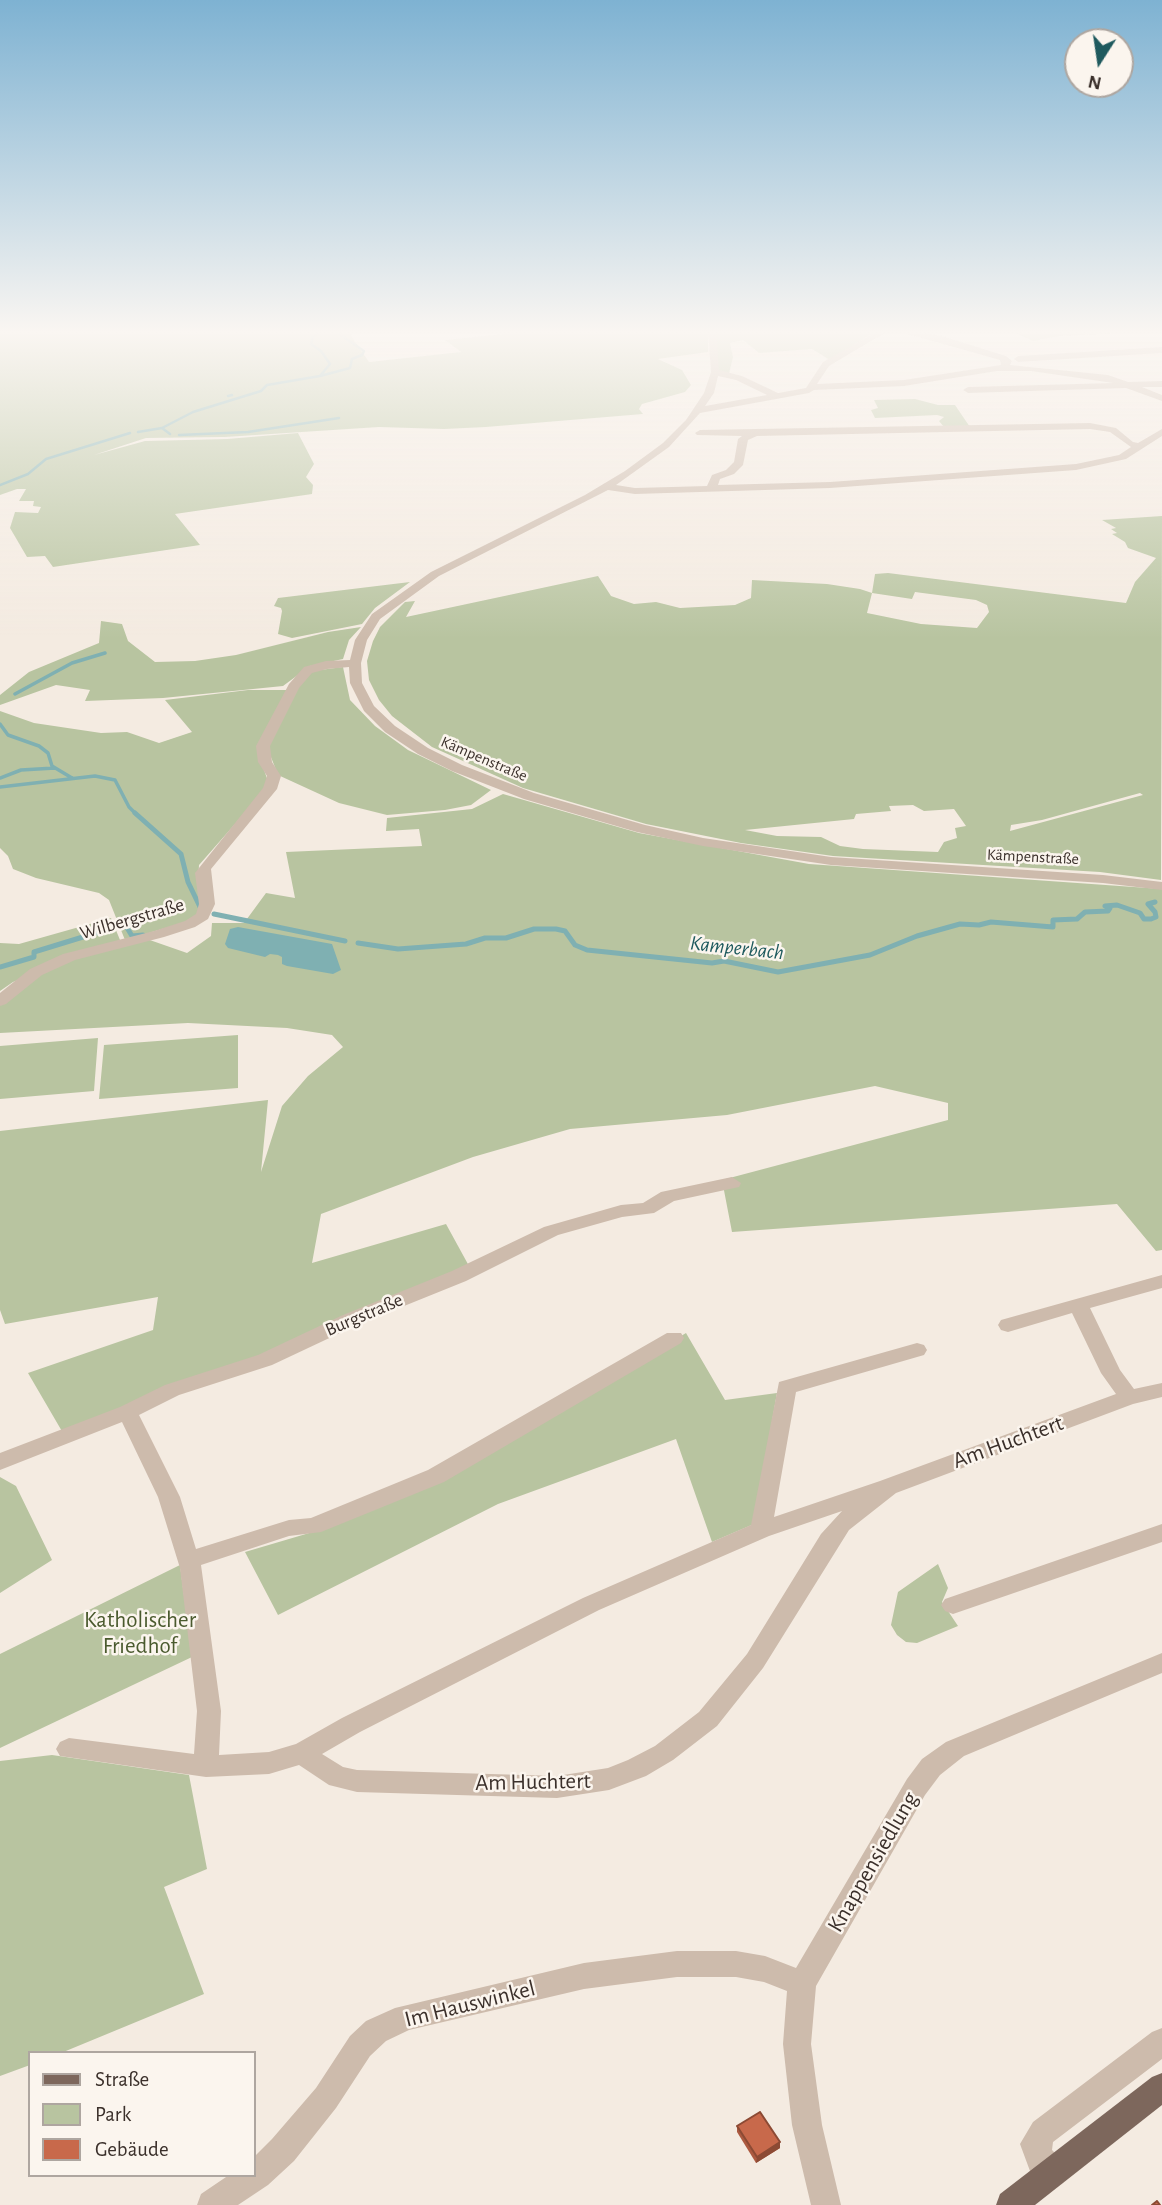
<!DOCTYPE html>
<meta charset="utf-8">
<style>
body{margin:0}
#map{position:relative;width:1162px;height:2205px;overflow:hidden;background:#f4ebe1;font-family:"Alegreya Sans",sans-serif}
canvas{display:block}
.legend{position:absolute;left:28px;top:2051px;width:228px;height:126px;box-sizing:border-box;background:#fbf5ee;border:2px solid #aea6a0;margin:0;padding:9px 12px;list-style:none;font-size:21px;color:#3b302b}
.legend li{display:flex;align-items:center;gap:14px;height:35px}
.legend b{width:35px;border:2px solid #aea6a0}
.north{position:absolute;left:1064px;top:28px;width:70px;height:70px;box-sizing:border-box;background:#fbf5ee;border:2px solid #aea6a0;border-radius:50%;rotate:192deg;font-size:19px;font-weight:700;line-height:28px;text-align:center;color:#3b302b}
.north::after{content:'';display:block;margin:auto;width:24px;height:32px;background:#1f5a5e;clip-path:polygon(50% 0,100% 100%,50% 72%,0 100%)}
</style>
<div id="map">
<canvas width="1162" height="2205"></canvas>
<ul class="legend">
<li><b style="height:9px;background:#7d675c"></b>Straße</li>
<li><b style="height:19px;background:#b8c4a0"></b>Park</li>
<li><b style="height:19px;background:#c8694b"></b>Gebäude</li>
</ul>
<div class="north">N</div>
</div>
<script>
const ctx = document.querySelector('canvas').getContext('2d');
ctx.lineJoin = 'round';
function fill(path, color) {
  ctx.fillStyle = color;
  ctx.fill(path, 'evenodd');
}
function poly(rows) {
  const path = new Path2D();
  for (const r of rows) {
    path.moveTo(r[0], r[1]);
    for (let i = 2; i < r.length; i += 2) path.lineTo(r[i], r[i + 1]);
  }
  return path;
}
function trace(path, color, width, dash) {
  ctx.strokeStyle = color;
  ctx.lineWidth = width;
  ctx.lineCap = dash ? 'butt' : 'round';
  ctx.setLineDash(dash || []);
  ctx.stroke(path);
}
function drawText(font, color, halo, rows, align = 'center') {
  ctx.font = font + ' "Alegreya Sans",sans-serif';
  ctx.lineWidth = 5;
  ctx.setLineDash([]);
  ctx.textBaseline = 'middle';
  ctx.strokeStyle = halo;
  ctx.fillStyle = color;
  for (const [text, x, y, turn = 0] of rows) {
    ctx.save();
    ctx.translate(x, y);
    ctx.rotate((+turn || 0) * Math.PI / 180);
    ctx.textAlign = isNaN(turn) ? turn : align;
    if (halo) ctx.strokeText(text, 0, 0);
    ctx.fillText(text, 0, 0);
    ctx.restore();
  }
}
fill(poly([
 [0,331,354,331,351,336,369,362,461,352,445,340,505,334,504,331,708,331,708,352,658,359,682,370,691,385,685,392,642,404,639,409,643,414,486,427,444,429,379,427,225,437,146,438,94,455,145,441,227,439,298,433,314,464,306,477,313,485,312,494,175,514,200,545,53,567,45,556,27,557,10,528,15,512,38,513,41,507,33,506,34,501,19,501,26,489,17,489,0,495],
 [715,331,876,331,830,360,812,349,759,353,743,340,730,343,733,357,729,374,718,371],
 [1012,331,1162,331,1059,336,1033,341],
 [915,399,938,405,955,405,970,427,944,427,939,421,944,417,937,415,875,418,871,410,878,408,874,400],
 [1162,516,1161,880,1100,872,833,856,741,843,646,824,523,788,432,747,392,716,379,700,369,680,367,661,373,641,380,627,405,602,415,601,406,617,598,576,611,596,634,604,656,602,680,608,735,605,751,598,752,580,827,584,860,589,872,593,875,574,888,573,1126,603,1135,582,1156,558,1128,548,1125,542,1112,534,1117,533,1111,529,1116,528,1102,520],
 [915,592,976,600,987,605,989,612,977,628,921,624,867,613,872,593,912,599],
 [1140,793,1143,795,1010,831,1011,825,1042,820],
 [913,805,924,811,954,809,966,826,955,828,957,838,944,842,938,852,863,849,840,846,821,837,777,836,745,830,854,819,856,814,891,811,889,806],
 [410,582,375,608,362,624,292,638,278,634,282,611,281,608,274,606,278,598],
 [101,621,122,624,128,641,155,662,195,661,236,655,328,632,361,627,349,640,343,659,310,666,283,686,163,698,85,701,90,690,56,685,0,705,0,695,29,672,99,643],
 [343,667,350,700,375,726,408,750,491,790,471,805,445,810,387,815,339,803,278,775,267,747,303,677,312,671],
 [248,690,288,690,273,720,264,770,268,781,264,791,199,865,198,885,203,904,196,919,125,940,109,900,99,893,36,878,13,869,8,856,0,848,0,711,34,723,101,733,127,732,159,743,192,732,165,700],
 [503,794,639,833,809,864,1162,889,1162,1250,1156,1251,1117,1204,732,1232,722,1180,948,1120,948,1103,875,1086,727,1115,570,1129,473,1157,321,1214,312,1263,446,1224,469,1266,263,1359,63,1433,28,1373,153,1330,158,1297,5,1324,0,1310,0,1131,268,1100,261,1172,282,1106,308,1076,343,1047,332,1035,287,1028,188,1023,0,1033,0,1004,39,973,70,959,144,938,187,953,211,936,212,923,244,923,266,893,295,898,286,852,422,846,419,829,386,831,387,818,472,809],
 [111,918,120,940,13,982,0,991,0,943,19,944],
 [238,1035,238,1088,99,1099,104,1045],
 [98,1038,94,1091,0,1099,0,1046],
 [686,1333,725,1400,777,1393,754,1524,712,1542,676,1439,498,1504,278,1615,245,1552,316,1531,435,1484],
 [0,1477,16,1486,52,1560,0,1593],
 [938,1564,948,1588,942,1602,958,1626,917,1643,906,1642,897,1635,891,1625,898,1592],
 [180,1565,192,1657,0,1748,0,1654],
 [52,1755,189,1775,207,1869,164,1887,204,1994,61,2053,30,2053,30,2065,0,2076,0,1761]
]), '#b8c4a0');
fill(poly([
 [238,927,332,944,341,970,333,974,287,966,282,964,282,957,278,955,270,954,265,957,228,948,225,944,230,929]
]), '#7fb0b2');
trace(poly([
 [320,376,350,368,352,359,362,355,364,351,338,333],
 [228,396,232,395],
 [162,428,170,434],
 [138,432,162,428,193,412,261,391,267,385,320,376,330,364,321,351,311,344,313,337,320,331],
 [179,435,248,432,339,418],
 [0,485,28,474,46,459,130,433]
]), '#7fb0b2', 2.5);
trace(poly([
 [15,694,72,663,105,653],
 [0,724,8,735,39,746,48,753,52,766,72,778],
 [0,778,21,770,55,768],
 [0,787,95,776,115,780,129,807,137,815]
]), '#7fb0b2', 3.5);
trace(poly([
 [135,813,181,854,188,882,201,909],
 [214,914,345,941],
 [126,926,132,936,143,935],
 [358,943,398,949,466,944,485,938,506,938,534,929,556,929,565,931,575,945,587,950,712,963,724,961,778,972,870,955,917,936,960,924,979,925,991,922,1053,927,1053,920,1077,919,1085,912,1108,911,1110,908,1105,906,1117,905,1140,913,1144,919,1151,919,1156,917,1155,912,1148,904,1155,902],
 [0,967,34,957,34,952,109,929]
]), '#7fb0b2', 5);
fill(poly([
 [708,331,716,331,719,370,742,376,778,393,806,388,823,362,878,331,888,331,829,366,817,384,904,380,1001,365,1000,360,897,331,913,331,942,336,1006,356,1012,361,1010,365,1108,375,1128,382,1162,381,1162,387,1142,387,1162,395,1162,401,1126,388,968,393,963,390,968,387,1113,383,1031,371,997,371,904,386,814,390,809,393,700,413,669,447,616,485,635,488,707,486,712,475,726,470,734,462,738,439,742,436,697,435,695,433,700,430,1090,423,1116,428,1133,442,1138,443,1162,429,1162,436,1126,459,1076,470,830,488,635,494,608,490,439,576,380,619,367,640,361,663,362,683,374,706,395,726,428,748,462,765,534,793,645,825,703,838,831,857,1103,875,1162,882,1162,890,1103,883,831,865,703,846,637,832,524,799,452,771,418,754,385,732,364,711,350,683,349,667,327,669,312,673,299,688,270,746,272,762,281,776,277,789,211,869,215,904,208,919,195,927,164,937,75,960,42,975,6,1004,0,1006,0,993,30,969,63,954,154,931,185,921,196,914,199,904,195,873,263,788,267,776,258,762,256,746,289,684,304,667,326,661,350,660,355,640,372,614,431,572,585,495,625,471,663,443,686,420,704,393,711,372,708,331],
 [718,376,736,380,767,395,705,406,714,393,718,376],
 [1090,429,1110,432,1131,447,1119,455,1076,464,830,482,718,485,720,479,734,474,743,465,748,440,757,436,1090,429],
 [1162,347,1162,353,1018,362,1014,359,1018,356,1162,347],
 [732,1177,741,1183,739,1187,674,1201,654,1213,622,1217,558,1235,466,1281,357,1325,272,1365,179,1395,139,1415,180,1497,196,1549,289,1520,311,1518,428,1470,667,1333,681,1333,684,1338,681,1343,444,1482,321,1532,289,1536,201,1565,221,1711,219,1755,269,1752,296,1744,342,1718,583,1598,751,1525,779,1382,917,1343,924,1345,927,1350,924,1355,796,1392,774,1517,880,1481,1116,1394,1101,1373,1072,1313,1008,1332,1001,1330,998,1325,1001,1320,1162,1275,1162,1288,1090,1308,1120,1370,1134,1389,1162,1383,1162,1397,1133,1404,896,1493,849,1530,763,1668,717,1726,673,1760,646,1776,609,1790,557,1798,357,1792,329,1785,299,1765,269,1774,206,1777,60,1756,56,1749,60,1742,69,1738,194,1754,197,1711,180,1568,158,1497,122,1422,0,1470,0,1453,120,1407,165,1385,258,1355,343,1315,452,1271,544,1227,621,1205,643,1203,661,1192,732,1177],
 [842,1511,821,1534,747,1654,699,1712,655,1746,628,1760,608,1768,557,1776,357,1770,343,1767,322,1754,360,1732,599,1610,769,1536,842,1511],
 [1162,1524,1162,1542,953,1614,945,1611,941,1605,945,1599,1162,1524],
 [1162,1653,1162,1673,964,1756,940,1775,925,1795,816,1986,811,2044,822,2125,841,2205,811,2205,792,2125,783,2044,787,1991,764,1982,736,1977,677,1977,584,1989,409,2030,386,2041,370,2056,336,2108,294,2161,268,2185,238,2205,197,2205,201,2194,229,2175,254,2175,254,2157,272,2139,316,2088,350,2036,366,2021,395,2008,584,1963,677,1951,736,1951,765,1956,796,1968,907,1779,922,1759,946,1742,1162,1653],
 [1162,2028,1162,2059,1053,2142,1052,2150,1063,2161,1067,2172,1063,2183,1052,2187,1041,2183,1030,2171,1020,2144,1033,2122,1152,2032,1162,2028]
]), '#cdbbac');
fill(poly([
 [1162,2073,1162,2105,1035,2205,996,2205,1000,2194,1152,2077,1162,2073]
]), '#7d675c');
fill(poly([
 [737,2126,780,2148,756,2163,737,2132]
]), '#ac5a40');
fill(poly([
 [780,2142,780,2148,756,2163,757,2157]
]), '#8c4a34');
const building = poly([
 [760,2112,780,2142,757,2157,737,2126,760,2112],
 [1157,2201,1160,2205,1152,2205,1157,2201]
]);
fill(building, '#c8694b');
trace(building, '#8c4a34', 2);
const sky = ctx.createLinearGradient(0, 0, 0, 639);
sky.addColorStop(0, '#7eb2d2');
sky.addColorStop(0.52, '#faf6f2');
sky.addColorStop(1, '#faf6f200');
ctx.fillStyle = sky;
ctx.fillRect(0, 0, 1162, 639);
drawText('16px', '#3b302b', '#fbf5ee', [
 ["Kämpenstraße",484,759,23],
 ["Kämpenstraße",1033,857,3]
]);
drawText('19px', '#3b302b', '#fbf5ee', [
 ["Wilbergstraße",132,919,-16],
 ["Burgstraße",364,1315,-23]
]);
drawText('italic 21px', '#1f5a5e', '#fbf5ee', [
 ["Kamperbach",737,948,6]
]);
drawText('23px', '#3b302b', '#fbf5ee', [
 ["Am Huchtert",1008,1442,-20],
 ["Am Huchtert",533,1782,-1],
 ["Knappensiedlung",873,1862,-60],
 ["Im Hauswinkel",470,2004,-14]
]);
drawText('23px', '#4a5a2e', '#fbf5ee', [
 ["Katholischer",140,1620],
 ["Friedhof",140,1646]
]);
</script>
